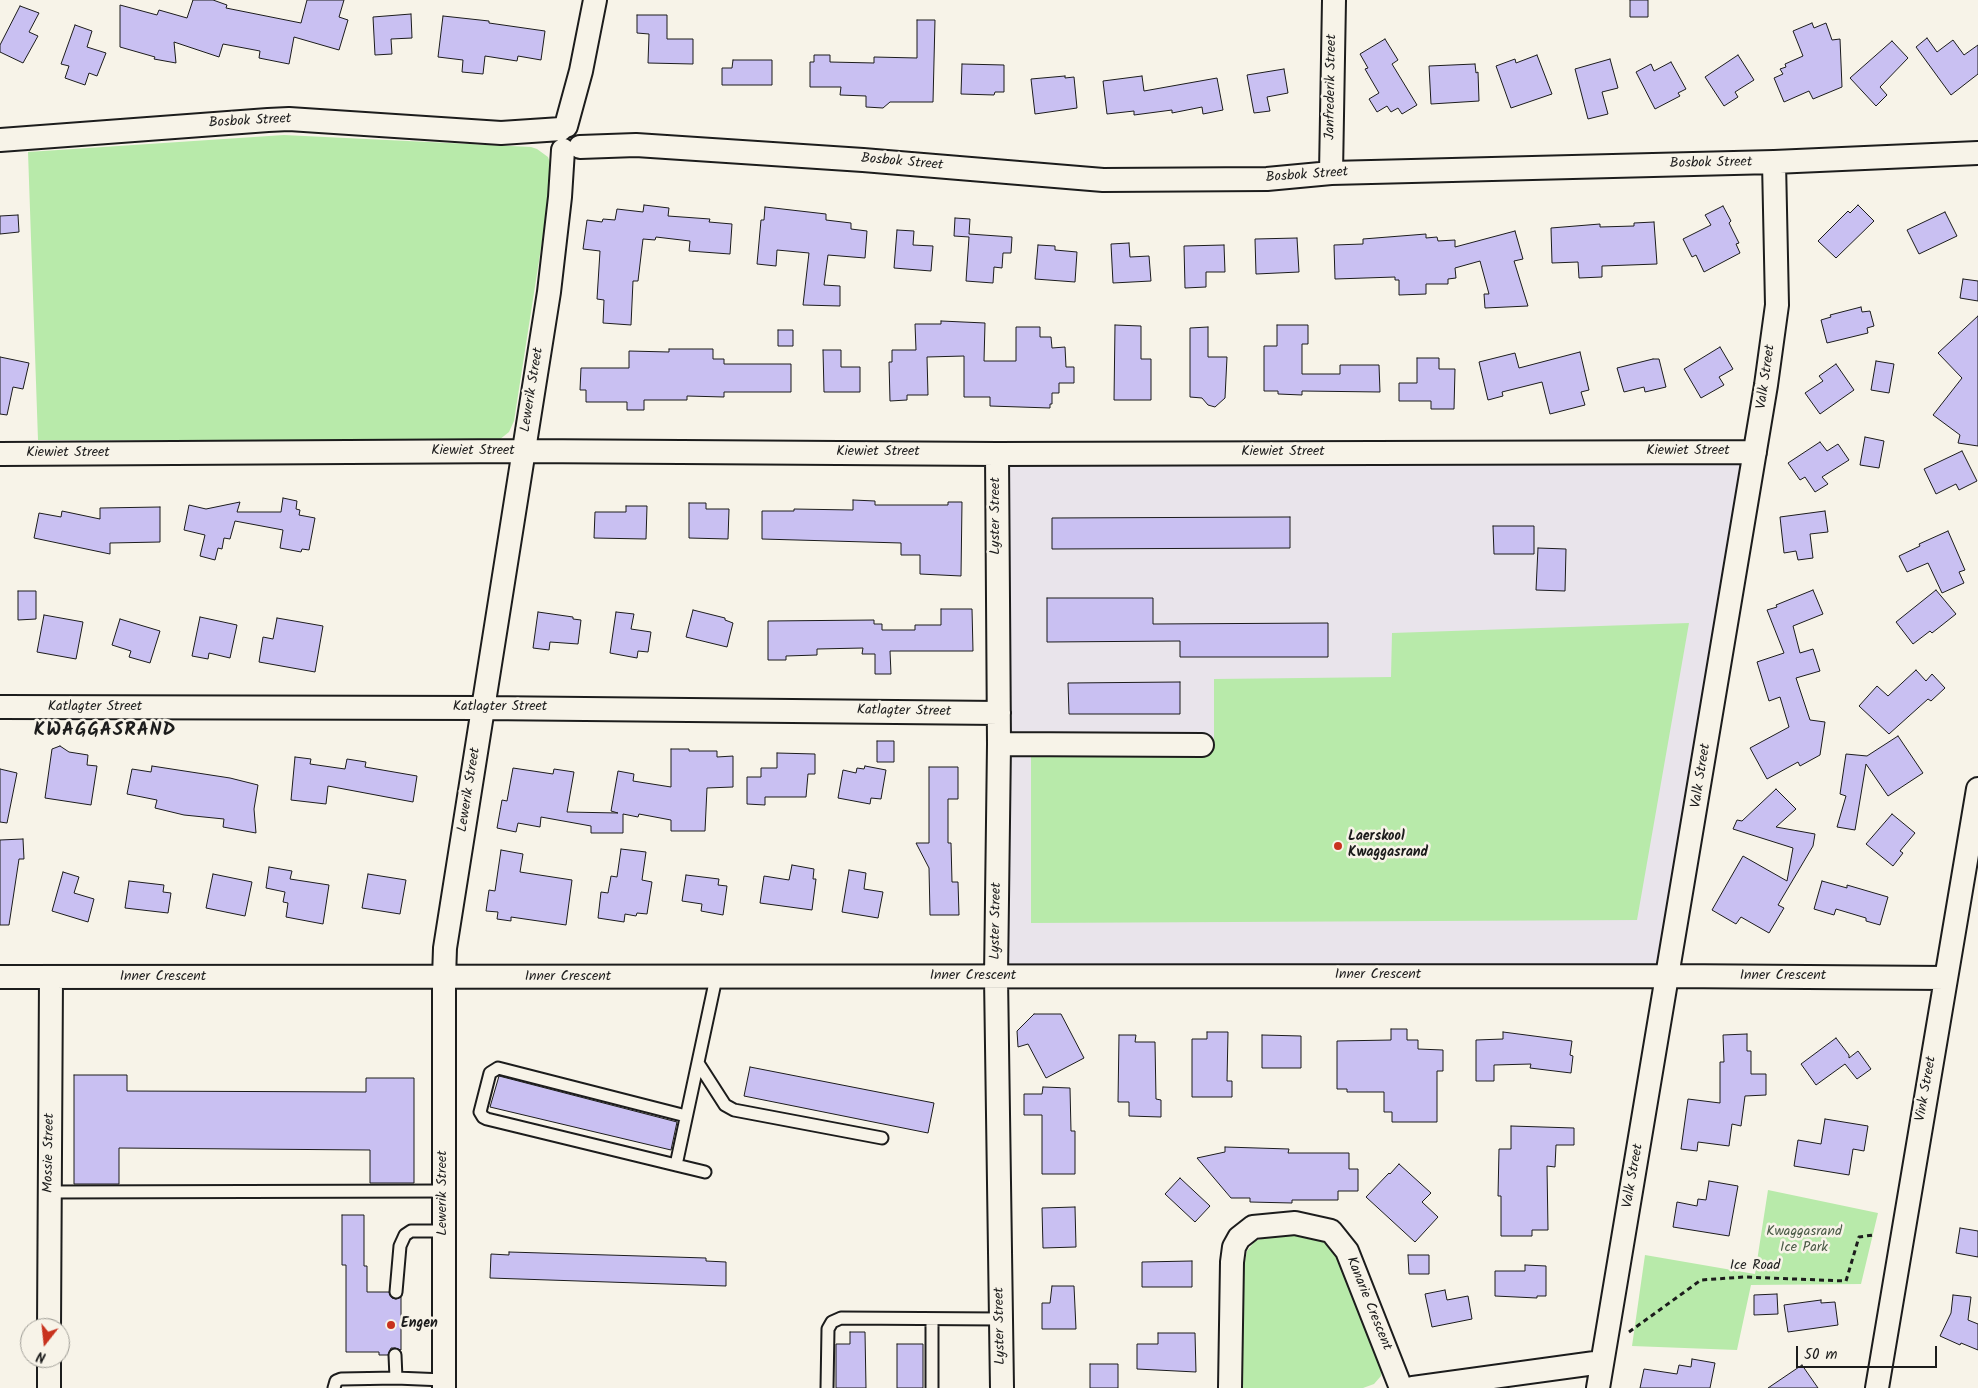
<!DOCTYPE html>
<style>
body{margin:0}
#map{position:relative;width:1978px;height:1388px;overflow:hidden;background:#f7f3e8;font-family:Kalam,sans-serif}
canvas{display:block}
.north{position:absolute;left:20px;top:1318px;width:50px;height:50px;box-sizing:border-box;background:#f7f3e8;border:1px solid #9f9d96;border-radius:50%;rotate:196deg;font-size:14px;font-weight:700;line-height:20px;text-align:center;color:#1c1c1c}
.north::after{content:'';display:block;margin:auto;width:18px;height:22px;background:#c8321e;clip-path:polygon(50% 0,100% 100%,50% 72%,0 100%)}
.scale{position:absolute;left:1796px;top:1346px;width:141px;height:22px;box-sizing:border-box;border:2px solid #1c1c1c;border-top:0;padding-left:6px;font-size:15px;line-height:18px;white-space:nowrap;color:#1c1c1c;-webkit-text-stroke:4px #f7f3e8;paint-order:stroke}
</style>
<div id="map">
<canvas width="1978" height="1388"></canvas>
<div class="north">N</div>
<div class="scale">50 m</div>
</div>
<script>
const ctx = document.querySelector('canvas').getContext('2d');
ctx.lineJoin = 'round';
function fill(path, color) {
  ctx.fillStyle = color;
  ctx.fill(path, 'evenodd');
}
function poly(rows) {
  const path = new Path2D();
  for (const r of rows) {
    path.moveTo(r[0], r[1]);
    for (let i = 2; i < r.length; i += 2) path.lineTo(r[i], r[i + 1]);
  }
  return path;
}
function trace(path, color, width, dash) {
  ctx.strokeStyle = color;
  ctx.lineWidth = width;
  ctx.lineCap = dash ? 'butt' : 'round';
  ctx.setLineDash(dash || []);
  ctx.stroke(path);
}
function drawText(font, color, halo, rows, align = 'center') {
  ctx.font = font + ' Kalam,sans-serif';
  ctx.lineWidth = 5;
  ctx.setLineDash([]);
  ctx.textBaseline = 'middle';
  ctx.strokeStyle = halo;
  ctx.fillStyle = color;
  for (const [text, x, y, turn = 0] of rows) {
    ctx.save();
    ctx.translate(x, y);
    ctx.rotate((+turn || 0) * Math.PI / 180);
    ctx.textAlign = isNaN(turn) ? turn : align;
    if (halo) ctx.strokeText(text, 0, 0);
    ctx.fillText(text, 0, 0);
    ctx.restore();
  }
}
fill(poly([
 [1750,453,1661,978,993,981,993,456]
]), '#e9e4eb');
fill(poly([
 [284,135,531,147,537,149,548,157,553,171,514,421,509,432,499,440,492,441,38,440,28,152],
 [1689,623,1637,920,1031,923,1031,748,1214,747,1214,679,1391,677,1392,633],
 [1768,1190,1878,1213,1861,1284,1751,1285,1737,1350,1632,1346,1645,1255,1755,1274],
 [1310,1235,1333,1242,1383,1361,1381,1376,1374,1384,1363,1388,1240,1388,1243,1271,1247,1251,1255,1241,1271,1236]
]), '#b8eaaa');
const building = poly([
 [193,0,213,0,227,5,226,8,301,23,307,0,344,0,339,17,348,20,339,50,294,37,289,64,259,58,260,51,223,44,219,57,174,42,176,63,154,59,155,57,120,47,120,5,157,15,159,10,187,18,193,0],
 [1630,0,1648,0,1648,17,1630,17,1630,0],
 [20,6,39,13,29,32,38,36,23,63,0,52,0,45,20,6],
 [411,14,412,38,391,39,392,54,375,55,373,17,411,14],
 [637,15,667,15,667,39,693,39,693,64,648,63,649,34,637,33,637,15],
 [443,16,489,21,489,23,545,31,541,60,518,56,517,61,485,56,483,74,462,72,463,60,438,57,443,16],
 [917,20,935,20,933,102,890,102,883,108,866,107,866,96,840,95,841,87,810,87,810,62,814,62,814,55,830,55,830,62,874,63,874,57,917,58,917,20],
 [1812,23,1814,28,1826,23,1832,40,1840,39,1842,87,1813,99,1809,91,1784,102,1774,78,1783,74,1780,69,1786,67,1785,64,1803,56,1793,31,1812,23],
 [75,25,92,31,87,47,106,53,97,76,89,73,85,85,65,78,69,66,61,64,75,25],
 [1927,38,1937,52,1953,40,1964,55,1978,45,1978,74,1951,95,1916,47,1927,38],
 [1385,39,1398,60,1392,64,1417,105,1402,114,1398,108,1391,112,1387,106,1377,112,1369,99,1379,93,1365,69,1368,68,1360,54,1385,39],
 [1892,41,1908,58,1880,87,1887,95,1876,106,1850,78,1892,41],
 [1537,55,1552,94,1511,108,1496,66,1515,59,1516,63,1537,55],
 [1738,55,1754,80,1735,92,1738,97,1724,106,1705,77,1738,55],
 [1610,59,1618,88,1602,92,1608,114,1588,119,1575,69,1610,59],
 [733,60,772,60,772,85,722,85,722,68,732,68,733,60],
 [1671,62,1686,89,1678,93,1680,96,1655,109,1636,72,1651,64,1654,71,1671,62],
 [962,64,1004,65,1004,92,995,92,994,95,961,94,962,64],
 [1475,64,1476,73,1478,72,1479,101,1431,104,1429,66,1475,64],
 [1284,69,1288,93,1267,97,1270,111,1254,113,1247,75,1284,69],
 [1065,76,1065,78,1074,77,1077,108,1035,114,1031,79,1065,76],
 [1142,76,1144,91,1217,78,1223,110,1203,114,1202,107,1172,113,1172,110,1134,115,1134,111,1107,114,1103,81,1142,76],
 [644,205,669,208,668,216,710,219,709,222,732,224,730,254,689,251,690,241,656,237,655,240,643,239,638,281,633,281,631,325,603,323,604,300,597,299,600,251,583,249,587,220,602,222,603,219,615,220,617,209,643,212,644,205],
 [1858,205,1874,221,1836,258,1818,241,1848,211,1850,213,1858,205],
 [1723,206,1731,221,1729,223,1739,243,1736,244,1740,253,1704,272,1696,255,1692,257,1683,239,1711,225,1705,215,1723,206],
 [765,207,826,214,826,220,851,223,851,229,867,231,865,258,828,255,824,285,840,286,840,306,803,305,809,253,777,250,776,266,757,264,761,220,764,220,765,207],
 [1945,212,1957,236,1919,254,1907,230,1945,212],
 [18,215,19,232,0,234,0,216,18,215],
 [955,218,970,219,969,234,1012,237,1011,253,1003,253,1002,268,994,267,993,283,966,281,969,237,954,236,955,218],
 [1654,222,1657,264,1602,266,1602,277,1579,278,1578,262,1552,263,1551,228,1600,224,1600,227,1634,226,1634,223,1654,222],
 [897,230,914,231,913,245,933,246,931,271,894,268,897,230],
 [1515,231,1523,259,1514,261,1528,306,1485,308,1484,294,1489,294,1480,261,1455,268,1456,278,1448,279,1448,284,1426,284,1426,294,1399,295,1399,280,1395,280,1395,277,1335,279,1334,245,1363,244,1363,239,1426,234,1426,238,1437,237,1438,241,1455,240,1455,247,1515,231],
 [1297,238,1299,272,1256,274,1255,239,1297,238],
 [1129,243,1130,257,1149,256,1151,281,1113,283,1111,244,1129,243],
 [1038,245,1055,246,1055,250,1077,252,1075,282,1035,279,1038,245],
 [1224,245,1225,272,1206,272,1206,287,1185,288,1184,246,1224,245],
 [1963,279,1978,281,1978,301,1960,298,1963,279],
 [1861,307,1862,312,1870,311,1874,326,1867,328,1868,333,1827,343,1821,320,1831,317,1830,315,1861,307],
 [1978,316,1978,446,1958,443,1960,435,1933,415,1962,378,1938,353,1978,316],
 [941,321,985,323,984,361,1016,361,1016,327,1040,327,1040,337,1051,337,1052,348,1065,347,1066,367,1074,367,1074,383,1059,383,1059,393,1052,393,1052,404,1050,404,1050,408,990,406,990,397,964,397,964,356,927,357,928,395,907,395,907,400,890,401,889,362,892,362,892,350,916,350,915,324,941,324,941,321],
 [1115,325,1141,326,1141,359,1151,359,1151,400,1114,400,1115,325],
 [1277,325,1308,325,1308,344,1302,344,1302,374,1340,374,1340,365,1379,365,1380,392,1302,391,1302,395,1278,394,1278,391,1264,391,1264,346,1277,346,1277,325],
 [1208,327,1208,357,1227,357,1225,398,1215,407,1208,405,1202,398,1190,397,1190,328,1208,327],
 [778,330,793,330,793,346,778,346,778,330],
 [1720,347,1733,369,1719,377,1724,385,1701,398,1684,369,1720,347],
 [669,349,713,349,713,359,724,359,724,364,791,364,791,392,724,392,724,397,687,396,687,400,644,400,644,410,627,410,627,402,586,402,586,390,580,390,581,368,629,368,629,351,669,352,669,349],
 [823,350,841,350,841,367,860,367,860,392,824,392,823,350],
 [1580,352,1589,390,1581,392,1585,405,1550,414,1542,382,1502,392,1503,396,1488,400,1479,362,1515,353,1519,368,1580,352],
 [0,357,29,363,23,389,13,387,7,415,0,414,0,357],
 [1417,358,1439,358,1439,369,1455,369,1454,409,1431,409,1431,401,1399,401,1399,383,1417,383,1417,358],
 [1653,359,1659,359,1666,387,1645,392,1644,387,1624,392,1617,368,1653,359],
 [1876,361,1894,364,1889,393,1871,390,1876,361],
 [1836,364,1854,390,1820,414,1805,393,1823,381,1819,376,1836,364],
 [1865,437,1884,441,1879,468,1860,465,1865,437],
 [1820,442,1827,451,1838,444,1849,460,1822,477,1828,484,1815,492,1805,477,1800,480,1788,463,1820,442],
 [1962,451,1977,481,1959,490,1956,484,1936,494,1924,469,1962,451],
 [283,498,297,501,296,509,300,510,299,515,315,518,309,550,302,549,301,552,280,548,283,530,235,521,230,539,224,538,222,549,218,548,215,560,200,556,205,535,184,530,189,505,206,509,240,502,237,512,281,512,283,498],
 [853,500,875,501,875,505,948,505,948,502,962,502,961,576,920,574,920,555,901,555,901,543,762,539,762,511,794,511,794,509,853,510,853,500],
 [689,503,706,503,706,509,729,509,728,539,689,538,689,503],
 [626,506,647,506,646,539,594,538,595,512,626,512,626,506],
 [160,507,160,542,110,543,110,554,34,538,39,513,61,517,62,511,100,519,100,508,160,507],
 [1825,511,1828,532,1810,534,1813,558,1798,560,1796,551,1784,553,1780,517,1825,511],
 [1290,517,1290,548,1052,549,1052,518,1290,517],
 [1493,526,1534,526,1534,554,1494,554,1493,526],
 [1948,531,1965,570,1959,572,1964,583,1942,593,1928,563,1907,572,1899,556,1920,546,1919,544,1948,531],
 [1538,548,1566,549,1565,591,1536,590,1538,548],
 [1813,590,1823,614,1793,626,1800,653,1813,649,1820,671,1796,678,1810,720,1825,722,1820,755,1800,766,1798,762,1767,779,1750,748,1789,727,1780,697,1769,701,1757,662,1784,653,1767,610,1777,607,1776,605,1813,590],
 [1936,590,1956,614,1932,633,1930,631,1913,644,1896,622,1936,590],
 [18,591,36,591,36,619,18,620,18,591],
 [1047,598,1153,598,1153,624,1328,623,1328,657,1180,657,1180,641,1047,642,1047,598],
 [941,609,972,609,973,651,890,651,891,674,875,674,875,654,862,654,863,648,817,649,817,655,786,656,786,660,768,660,768,621,874,620,874,624,882,624,882,630,915,630,915,625,941,625,941,609],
 [693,610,725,618,725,620,733,623,727,647,686,637,693,610],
 [538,612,573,617,573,619,581,620,578,644,550,642,549,650,533,648,538,612],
 [616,612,634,614,631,629,651,632,648,652,638,651,637,658,610,653,616,612],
 [44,615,83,622,76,659,37,652,44,615],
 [200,617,237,625,230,658,209,653,208,659,192,656,200,617],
 [277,618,323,626,315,672,259,662,263,637,273,639,277,618],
 [120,619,160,631,150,663,129,657,131,651,112,645,120,619],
 [1916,670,1926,681,1932,674,1945,688,1931,701,1928,699,1889,734,1859,706,1877,686,1888,696,1916,670],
 [1180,682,1180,714,1069,714,1068,683,1180,682],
 [1898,736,1923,773,1888,796,1866,764,1855,830,1837,827,1846,796,1840,794,1846,754,1867,756,1898,736],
 [877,741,894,741,894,762,877,762,877,741],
 [60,746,69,752,88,755,87,765,97,766,91,805,45,798,52,749,60,746],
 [671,749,689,749,689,751,717,751,717,757,733,756,733,787,707,788,705,831,671,831,671,820,639,814,638,817,623,814,623,833,591,833,591,826,541,817,540,827,518,823,516,832,497,828,502,800,507,801,513,768,553,774,554,769,574,772,567,812,618,813,611,811,618,771,634,774,633,781,671,787,671,749],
 [777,753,815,754,815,774,808,774,806,797,765,797,765,805,747,804,747,777,761,777,761,768,777,768,777,753],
 [295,757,311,759,310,764,345,769,347,759,366,762,365,767,417,776,413,802,328,786,326,804,291,800,295,757],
 [152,766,230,778,258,785,254,809,256,833,223,827,224,819,184,815,155,808,157,800,127,794,132,769,151,772,152,766],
 [865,766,886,770,881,799,871,798,870,804,838,798,843,770,856,773,857,768,864,769,865,766],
 [929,767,958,767,958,799,948,799,948,843,951,843,952,882,958,882,959,915,930,915,929,868,916,843,929,843,929,767],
 [0,769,17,773,7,823,0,822,0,769],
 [1776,789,1796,809,1776,827,1815,834,1813,846,1778,905,1784,908,1769,933,1741,917,1736,924,1712,910,1743,856,1787,881,1793,848,1733,829,1737,820,1742,821,1776,789],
 [1892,814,1915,833,1900,851,1903,853,1893,866,1866,844,1892,814],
 [23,839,24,859,19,859,9,925,0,925,0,840,23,839],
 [621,849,646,852,642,880,652,882,647,914,637,913,636,916,625,914,624,922,598,918,601,892,608,893,611,876,617,877,621,849],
 [501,850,523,854,520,872,572,880,566,925,511,917,511,921,497,919,498,912,486,911,489,890,495,891,501,850],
 [792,865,814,869,813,879,816,879,812,910,760,903,764,876,789,880,792,865],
 [269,867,292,871,290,879,329,885,323,924,286,917,288,903,283,902,285,892,266,888,269,867],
 [849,870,866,873,864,889,883,892,878,918,842,912,849,870],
 [63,872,79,877,74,893,94,899,88,922,52,911,63,872],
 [213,874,252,882,245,916,206,908,213,874],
 [368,874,406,880,400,914,362,908,368,874],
 [686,875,719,879,718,885,727,886,723,915,701,911,702,904,682,901,686,875],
 [129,881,164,885,163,892,171,893,168,913,125,908,129,881],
 [1822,881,1847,888,1847,885,1888,897,1880,925,1866,921,1866,918,1836,909,1834,915,1814,909,1822,881],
 [1034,1014,1061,1014,1084,1058,1046,1078,1028,1044,1018,1047,1017,1031,1034,1014],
 [1391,1029,1407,1029,1407,1040,1418,1040,1418,1049,1443,1050,1443,1071,1437,1071,1437,1122,1392,1122,1392,1112,1384,1112,1384,1092,1347,1092,1347,1089,1337,1089,1337,1041,1391,1040,1391,1029],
 [1207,1032,1228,1032,1227,1081,1232,1081,1232,1097,1192,1097,1192,1039,1207,1039,1207,1032],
 [1503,1032,1572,1041,1570,1055,1573,1056,1571,1073,1530,1068,1531,1064,1494,1065,1494,1081,1476,1081,1476,1040,1503,1039,1503,1032],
 [1747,1034,1747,1051,1751,1051,1751,1074,1766,1074,1766,1095,1745,1096,1741,1126,1732,1124,1729,1146,1698,1142,1697,1151,1681,1149,1688,1099,1720,1103,1720,1062,1724,1062,1723,1035,1747,1034],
 [1119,1035,1136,1035,1135,1042,1155,1042,1156,1099,1161,1100,1161,1117,1129,1116,1129,1102,1118,1102,1119,1035],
 [1262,1035,1301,1036,1301,1068,1262,1068,1262,1035],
 [1836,1038,1849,1055,1849,1058,1858,1051,1871,1069,1857,1079,1845,1064,1816,1085,1801,1064,1836,1038],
 [750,1067,934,1103,928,1133,744,1096,750,1067],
 [74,1075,127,1075,127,1091,366,1092,366,1078,414,1078,414,1183,370,1183,370,1150,119,1148,119,1184,74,1184,74,1075],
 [499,1076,677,1122,671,1150,490,1107,499,1076],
 [1043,1087,1070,1088,1071,1131,1075,1131,1075,1174,1042,1174,1042,1115,1024,1115,1024,1094,1042,1094,1043,1087],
 [1825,1119,1868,1126,1864,1151,1853,1149,1849,1175,1794,1166,1798,1140,1821,1144,1825,1119],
 [1511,1126,1574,1128,1574,1145,1556,1145,1555,1167,1547,1166,1548,1230,1532,1230,1532,1236,1501,1236,1501,1196,1498,1196,1499,1149,1511,1149,1511,1126],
 [1225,1147,1289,1149,1288,1153,1349,1153,1349,1169,1358,1169,1358,1191,1338,1191,1338,1200,1292,1200,1292,1203,1250,1202,1250,1198,1231,1198,1197,1158,1225,1152,1225,1147],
 [1399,1164,1431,1193,1422,1202,1438,1217,1415,1242,1366,1197,1389,1173,1390,1174,1399,1164],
 [1180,1178,1210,1206,1195,1222,1165,1194,1180,1178],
 [1709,1181,1738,1186,1729,1236,1673,1227,1677,1202,1697,1206,1698,1199,1706,1200,1709,1181],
 [1075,1207,1076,1247,1043,1248,1042,1208,1075,1207],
 [342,1215,364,1215,364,1266,367,1266,367,1292,389,1292,392,1298,396,1299,401,1297,401,1350,395,1348,391,1348,388,1355,379,1355,379,1352,346,1352,346,1265,342,1265,342,1215],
 [1960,1228,1978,1231,1978,1257,1956,1253,1960,1228],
 [509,1252,706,1258,706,1261,726,1262,726,1286,490,1278,491,1254,509,1255,509,1252],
 [1408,1255,1429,1255,1429,1274,1409,1274,1408,1255],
 [1192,1261,1192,1287,1142,1287,1142,1262,1192,1261],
 [1525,1265,1546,1266,1546,1296,1537,1296,1537,1298,1495,1296,1495,1271,1525,1271,1525,1265],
 [1052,1286,1074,1286,1076,1329,1042,1329,1042,1303,1050,1303,1052,1286],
 [1445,1290,1447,1300,1468,1296,1472,1319,1432,1327,1425,1294,1445,1290],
 [1777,1294,1778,1314,1754,1315,1754,1295,1777,1294],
 [1953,1295,1971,1297,1968,1320,1978,1324,1978,1350,1961,1343,1960,1345,1940,1336,1951,1313,1953,1295],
 [1821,1300,1821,1303,1835,1302,1838,1325,1788,1332,1784,1305,1821,1300],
 [850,1332,865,1332,866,1388,836,1388,836,1344,850,1344,850,1332],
 [1158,1333,1195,1333,1196,1372,1137,1369,1137,1344,1158,1344,1158,1333],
 [897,1344,923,1344,923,1388,897,1388,897,1344],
 [1692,1359,1715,1363,1710,1388,1640,1388,1644,1369,1677,1374,1679,1365,1691,1367,1692,1359],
 [1090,1364,1118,1364,1118,1388,1090,1388,1090,1364],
 [1802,1365,1818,1388,1768,1388,1802,1365]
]);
fill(building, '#c9c0f2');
trace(building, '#1c1c1c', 1);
const lane = poly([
 [698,1063,725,1105,734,1110,882,1138],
 [676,1165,487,1119,483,1117,480,1112,490,1073,498,1068,686,1116],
 [705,1172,676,1165,716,978],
 [50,1192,444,1191],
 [396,1292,400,1246,405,1235,411,1231,444,1231],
 [932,1319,932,1388],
 [395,1355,396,1378,444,1380],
 [334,1388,336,1381,341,1379,396,1378],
 [827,1388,828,1329,832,1322,841,1318,1001,1319]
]);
const street = poly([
 [566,126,581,71,595,0],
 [0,140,268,120,289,119,501,133,561,129],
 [580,147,636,145,863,160,1103,180,1267,179,1331,173,1774,162,1978,153],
 [1331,173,1334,0],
 [0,454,523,451,997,454,1755,452],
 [997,454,999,744,996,977,1002,1388],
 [0,707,482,708,999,713],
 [999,744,1202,745],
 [0,977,1669,976,1946,978],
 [49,1328,51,978],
 [49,1388,49,1358],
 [444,1388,444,978,445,948,549,292,560,197,563,150],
 [1230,1388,1232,1262,1234,1247,1239,1238,1253,1227,1295,1223,1331,1231,1347,1251,1401,1388],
 [1413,1388,1602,1362],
 [1598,1388,1766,385,1777,305,1774,162],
 [1877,1388,1978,789]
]);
trace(lane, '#1c1c1c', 15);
trace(street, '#1c1c1c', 26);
trace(poly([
 [1629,1332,1701,1280,1744,1277,1846,1281,1859,1237,1873,1235]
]), '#1c1c1c', 3, [5, 4]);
trace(lane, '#f7f3e8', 11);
trace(street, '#f7f3e8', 22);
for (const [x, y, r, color] of [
 [1338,846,5,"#c8321e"],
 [391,1325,5,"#c8321e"]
]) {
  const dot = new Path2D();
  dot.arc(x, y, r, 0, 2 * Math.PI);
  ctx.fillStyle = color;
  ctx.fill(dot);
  trace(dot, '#f7f3e8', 2);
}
drawText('14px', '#1c1c1c', '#f7f3e8', [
 ["Janfrederik Street",1332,87,-89],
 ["Bosbok Street",250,122,-3],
 ["Bosbok Street",902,163,5],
 ["Bosbok Street",1711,164,-1],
 ["Bosbok Street",1307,176,-4],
 ["Valk Street",1767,377,-82],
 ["Lewerik Street",533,390,-81],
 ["Kiewiet Street",473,452],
 ["Kiewiet Street",1688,452],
 ["Kiewiet Street",878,453],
 ["Kiewiet Street",1283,453],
 ["Kiewiet Street",68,454],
 ["Lyster Street",997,516,-90],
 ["Katlagter Street",95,708],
 ["Katlagter Street",500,708],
 ["Katlagter Street",904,712,1],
 ["Valk Street",1702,776,-81],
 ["Lewerik Street",470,790,-81],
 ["Lyster Street",997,921,-89],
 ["Inner Crescent",1378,976],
 ["Inner Crescent",973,977],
 ["Inner Crescent",1783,977],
 ["Inner Crescent",163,978],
 ["Inner Crescent",568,978],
 ["Vink Street",1927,1089,-80],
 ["Mossie Street",50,1153,-89],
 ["Valk Street",1634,1176,-80],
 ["Lewerik Street",444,1193,-90],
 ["Ice Road",1755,1267],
 ["Kanarie Crescent",1368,1304,68],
 ["Lyster Street",1001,1326,-91]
]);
drawText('bold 14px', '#1c1c1c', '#f7f3e8', [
 ["Laerskool",1348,838],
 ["Kwaggasrand",1348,854],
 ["Engen",401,1325]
], 'left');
drawText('14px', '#4b5a47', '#f7f3e8', [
 ["Kwaggasrand",1804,1233],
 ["Ice Park",1804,1249]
]);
ctx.letterSpacing = '1px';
drawText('bold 19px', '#1c1c1c', '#f7f3e8', [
 ["KWAGGASRAND",105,732]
]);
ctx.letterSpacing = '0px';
</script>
